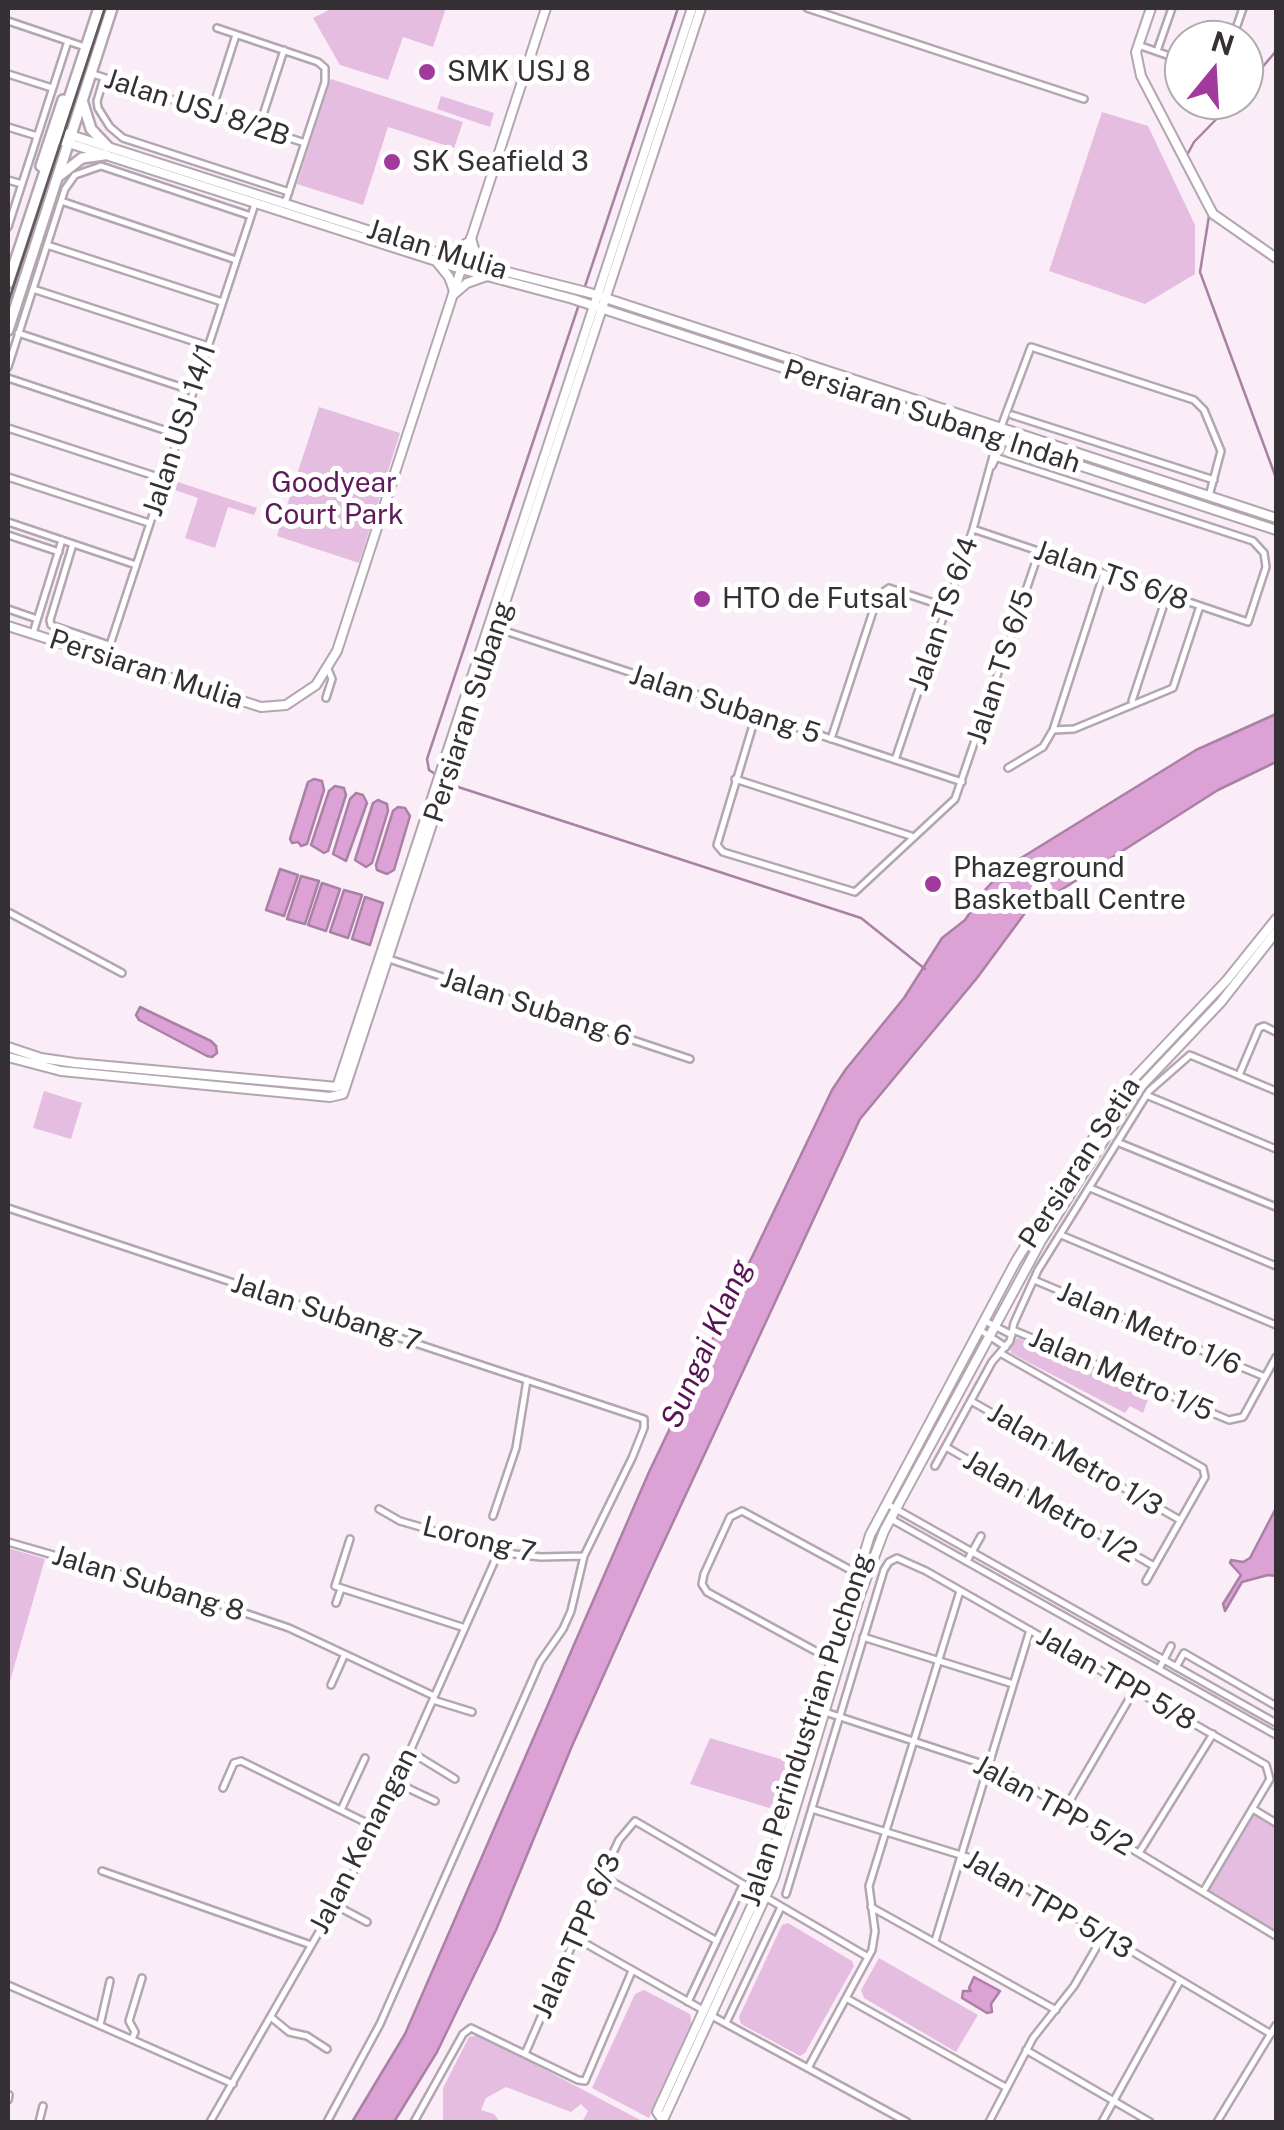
<!DOCTYPE html>
<style>
body{margin:0}
#map{position:relative;width:1284px;height:2130px;overflow:hidden;background:#faedf8;font-family:"Public Sans",sans-serif}
canvas{display:block}
.frame{position:absolute;inset:0;border:10px solid #353034;pointer-events:none}
.north{position:absolute;left:1164px;top:20px;width:100px;height:100px;box-sizing:border-box;background:#fff;border:2px solid #aeacae;border-radius:50%;rotate:18deg;font-size:28px;font-weight:700;line-height:40px;text-align:center;color:#353034}
.north::after{content:'';display:block;margin:auto;width:35px;height:45px;background:#a23a9d;clip-path:polygon(50% 0,100% 100%,50% 72%,0 100%)}
</style>
<div id="map">
<canvas width="1284" height="2130"></canvas>
<div class="frame"></div>
<div class="north">N</div>
</div>
<script>
const ctx = document.querySelector('canvas').getContext('2d');
ctx.lineJoin = 'round';
function fill(path, color) {
  ctx.fillStyle = color;
  ctx.fill(path, 'evenodd');
}
function poly(rows) {
  const path = new Path2D();
  for (const r of rows) {
    path.moveTo(r[0], r[1]);
    for (let i = 2; i < r.length; i += 2) path.lineTo(r[i], r[i + 1]);
  }
  return path;
}
function trace(path, color, width, dash) {
  ctx.strokeStyle = color;
  ctx.lineWidth = width;
  ctx.lineCap = dash ? 'butt' : 'round';
  ctx.setLineDash(dash || []);
  ctx.stroke(path);
}
function drawText(font, color, halo, rows, align = 'center') {
  ctx.font = font + ' "Public Sans",sans-serif';
  ctx.lineWidth = 10;
  ctx.setLineDash([]);
  ctx.textBaseline = 'middle';
  ctx.strokeStyle = halo;
  ctx.fillStyle = color;
  for (const [text, x, y, turn = 0] of rows) {
    ctx.save();
    ctx.translate(x, y);
    ctx.rotate((+turn || 0) * Math.PI / 180);
    ctx.textAlign = isNaN(turn) ? turn : align;
    if (halo) ctx.strokeText(text, 0, 0);
    ctx.fillText(text, 0, 0);
    ctx.restore();
  }
}
fill(poly([
 [333,8,446,8,433,47,403,37,388,80,340,65,313,18],
 [331,79,463,122,454,148,388,127,363,205,297,184],
 [441,96,494,113,490,127,437,109],
 [1102,112,1148,126,1195,225,1195,274,1145,304,1049,271],
 [319,407,400,433,359,563,277,536],
 [178,482,257,508,254,515,228,507,215,548,185,538,198,498,175,490],
 [44,1091,82,1103,71,1139,33,1128],
 [1018,1338,1151,1391,1143,1413,1130,1406,1125,1413,1011,1353,1010,1343],
 [8,1548,45,1559,8,1688],
 [710,1738,790,1762,776,1810,690,1784],
 [1254,1814,1276,1827,1276,1932,1207,1891],
 [788,1923,852,1961,854,1966,805,2053,800,2056,741,2024,739,2017,782,1925],
 [879,1958,978,2015,956,2052,864,1998,861,1990],
 [644,1990,690,2014,692,2025,649,2118,592,2088,635,1994],
 [479,2035,644,2122,582,2122,588,2111,581,2104,571,2112,506,2087,486,2098,481,2110,494,2114,500,2122,443,2122,443,2088,469,2037]
]), '#e5bde0');
const water = poly([
 [1276,714,1276,762,1218,790,1025,913,977,978,860,1119,649,1574,572,1746,496,1930,437,2052,394,2122,352,2122,405,2034,649,1472,832,1090,846,1069,904,998,942,938,965,920,984,891,996,878,1021,858,1196,750,1276,714],
 [314,779,322,781,324,790,307,844,301,846,298,842,292,843,290,839,308,782,314,779],
 [335,786,344,788,346,795,328,851,324,853,311,845,329,791,335,786],
 [356,793,363,795,367,803,346,861,333,854,350,799,356,793],
 [378,800,387,804,388,811,372,863,366,867,355,860,373,803,378,800],
 [398,807,405,808,410,816,394,870,387,874,377,870,376,865,393,811,398,807],
 [280,869,298,875,284,916,266,910,280,869],
 [301,876,319,881,305,924,287,919,301,876],
 [322,883,340,889,326,931,308,925,322,883],
 [344,890,362,895,348,938,330,932,344,890],
 [365,897,383,903,370,945,352,939,365,897],
 [140,1007,211,1041,216,1046,217,1053,212,1057,207,1056,139,1020,136,1015,140,1007],
 [1276,1508,1276,1576,1268,1575,1242,1582,1225,1611,1223,1604,1241,1575,1230,1563,1231,1560,1243,1562,1250,1558,1276,1508],
 [974,1977,1000,1991,991,2004,992,2012,987,2013,962,1998,963,1991,971,1991,969,1988,974,1977]
]);
fill(water, '#dca2d6');
trace(water, '#aa80a5', 2.5);
trace(poly([
 [678,8,427,759,429,770,452,785,861,918,925,969],
 [1244,89,1276,51],
 [1187,155,1194,142,1235,100],
 [1209,216,1200,272,1276,478]
]), '#aa80a5', 2.5);
const minor = poly([
 [807,8,1084,99],
 [8,21,85,47],
 [217,28,318,62,325,68,325,82,285,203],
 [1232,40,1243,8],
 [1138,45,1184,61],
 [1157,51,1172,8],
 [8,74,52,88],
 [93,74,305,143],
 [104,78,97,101,98,108,110,127,123,138,289,192],
 [211,113,236,35],
 [261,121,284,50],
 [8,127,37,136],
 [8,180,22,184],
 [61,201,236,260],
 [8,227,68,41],
 [47,245,222,302],
 [33,289,208,346],
 [18,333,193,391],
 [8,367,65,189,75,175,101,166,251,216],
 [8,378,179,435],
 [1012,415,1214,480],
 [8,428,164,479],
 [992,466,1004,440],
 [8,477,149,523],
 [8,522,136,565],
 [973,529,1248,622,1266,567,1264,553,1253,541,998,458],
 [8,535,59,552],
 [73,544,50,620,51,625,109,645],
 [8,609,37,619],
 [496,628,962,782],
 [33,633,62,540],
 [106,657,255,204],
 [326,698,332,679,328,669],
 [1132,701,1167,595],
 [756,715,717,845,723,852,855,892,955,799,1039,552],
 [1053,730,1104,573],
 [831,739,878,596,889,588,946,607],
 [895,760,973,529,1001,427,1031,347,1194,400,1204,410,1221,451,1209,496],
 [1008,768,1043,747,1053,730,1074,729,1173,688,1200,606],
 [735,779,911,836],
 [8,912,122,973],
 [389,959,690,1059],
 [1239,1075,1259,1028,1264,1026,1276,1032],
 [1146,1095,1276,1149],
 [1117,1142,1276,1207],
 [1090,1188,1276,1266],
 [8,1208,644,1419,644,1428,632,1458,584,1556,571,1611,563,1629,540,1662,380,2024,327,2122],
 [1061,1235,1276,1325],
 [1034,1280,1265,1377],
 [985,1321,1012,1335],
 [980,1330,1006,1347],
 [1013,1330,1229,1420,1243,1417,1276,1357],
 [1000,1353,1203,1468,1205,1477,1146,1581],
 [971,1401,1180,1520],
 [946,1447,1154,1566],
 [935,1466,992,1362,1010,1341,1014,1323,1038,1270,1149,1091,1190,1055,1276,1091],
 [887,1504,1276,1723],
 [379,1509,400,1521,514,1554,541,1557,584,1556],
 [493,1516,516,1448,527,1380],
 [891,1519,1276,1735],
 [350,1539,335,1586,465,1628],
 [8,1542,189,1594,289,1628,434,1696],
 [967,1561,981,1536],
 [336,1603,341,1589],
 [863,1637,1013,1684],
 [830,1659,707,1592,702,1584,704,1574,730,1517,742,1511,858,1574],
 [1176,1667,1184,1653,1276,1706],
 [1159,1669,1171,1646],
 [331,1685,344,1656],
 [433,1700,472,1712],
 [822,1711,1001,1770,1276,1936],
 [411,1752,455,1779],
 [397,1783,435,1801],
 [223,1788,234,1763,241,1761,377,1828],
 [812,1809,980,1861,1271,2034],
 [1065,1809,1135,1689],
 [1253,1809,1276,1823],
 [341,1810,365,1758],
 [1139,1853,1213,1734],
 [102,1871,311,1945],
 [602,1876,717,1941],
 [786,1894,884,1570,889,1562,897,1558,926,1571,1266,1765,1270,1779,1203,1892],
 [335,1905,367,1922],
 [871,1907,1056,2010],
 [574,1937,703,2010],
 [935,1941,1030,1630],
 [8,1985,233,2084],
 [846,1998,1007,2088],
 [688,2002,743,1885],
 [712,2016,907,2122],
 [272,2018,289,2032,307,2036,327,2049],
 [726,2023,781,1907],
 [100,2025,110,1981],
 [132,2039,135,2032,129,2021,142,1978],
 [1026,2050,1150,2122],
 [525,2054,602,1876,619,1840,635,1821,868,1957],
 [808,2068,872,1950,875,1931,869,1886,960,1591],
 [8,2100,9,2095],
 [39,2122,43,2106],
 [210,2122,366,1850,500,1549],
 [414,2122,463,2034,471,2028,578,2080,585,2081,632,1971],
 [989,2122,1033,2038,1074,1986,1103,1936],
 [1102,2122,1180,1981],
 [1217,2122,1276,2025]
]);
const tertiary = poly([
 [1151,8,1136,52,1141,76,1213,214,1276,258],
 [8,626,261,707,286,705,316,685,337,651,546,8],
 [8,1047,41,1058,75,1063,337,1087,692,8],
 [8,1057,61,1071,330,1097,343,1094,701,8],
 [662,2122,774,1878,860,1595,884,1531,1041,1241,1131,1097,1221,1002,1276,932],
 [664,2122,657,2112,766,1875,870,1535,1016,1261,1125,1088,1227,980,1276,919]
]);
const secondary = poly([
 [58,131,464,261,590,293,1276,518],
 [56,139,461,269,573,299,1276,530],
 [471,238,475,252,486,265],
 [445,252,456,250,470,241],
 [436,261,449,277,454,291],
 [453,295,467,283,487,276]
]);
const primary = poly([
 [82,100,91,129,108,147],
 [41,166,63,100],
 [59,176,82,158,104,155],
 [8,283,99,8],
 [8,330,112,8]
]);
trace(minor, '#b3a6b1', 10);
trace(tertiary, '#b3a6b1', 12);
trace(secondary, '#b3a6b1', 12);
trace(primary, '#b3a6b1', 14);
trace(minor, '#fff', 5);
trace(tertiary, '#fff', 8);
trace(secondary, '#fff', 8);
trace(primary, '#fff', 9);
trace(poly([
 [8,303,105,8]
]), '#605a5f', 2.5);
for (const [x, y, r, color] of [
 [427,72,10,"#a23a9d"],
 [392,162,10,"#a23a9d"],
 [702,599,10,"#a23a9d"],
 [933,884,10,"#a23a9d"]
]) {
  const dot = new Path2D();
  dot.arc(x, y, r, 0, 2 * Math.PI);
  ctx.fillStyle = color;
  ctx.fill(dot);
  trace(dot, '#fff', 4);
}
drawText('28px', '#353034', '#fff', [
 ["SMK USJ 8",447,72],
 ["SK Seafield 3",412,162],
 ["HTO de Futsal",722,599],
 ["Phazeground",953,868],
 ["Basketball Centre",953,900]
], 'left');
drawText('28px', '#353034', '#fff', [
 ["Jalan USJ 8/2B",197,108,18],
 ["Jalan Mulia",437,250,17],
 ["Persiaran Subang Indah",932,417,18],
 ["Jalan USJ 14/1",180,430,-72],
 ["Jalan TS 6/8",1111,576,19],
 ["Jalan TS 6/4",944,614,-71],
 ["Jalan TS 6/5",1001,667,-72],
 ["Persiaran Mulia",146,670,18],
 ["Jalan Subang 5",725,705,18],
 ["Persiaran Subang",469,712,-72],
 ["Jalan Subang 6",536,1008,18],
 ["Persiaran Setia",1080,1163,-57],
 ["Jalan Subang 7",326,1313,18],
 ["Jalan Metro 1/6",1149,1329,23],
 ["Jalan Metro 1/5",1121,1375,23],
 ["Jalan Metro 1/3",1075,1460,30],
 ["Jalan Metro 1/2",1050,1507,30],
 ["Lorong 7",479,1540,14],
 ["Jalan Subang 8",148,1584,17],
 ["Jalan TPP 5/8",1116,1679,30],
 ["Jalan Perindustrian Puchong",807,1730,-72],
 ["Jalan TPP 5/2",1053,1806,29],
 ["Jalan Kenangan",364,1841,-63],
 ["Jalan TPP 5/13",1048,1905,30],
 ["Jalan TPP 6/3",577,1936,-66]
]);
drawText('28px', '#5e1a5a', '#fff', [
 ["Goodyear",334,483],
 ["Court Park",334,515]
]);
drawText('italic 30px', '#581355', '#fff', [
 ["Sungai Klang",707,1344,-66]
]);
</script>
